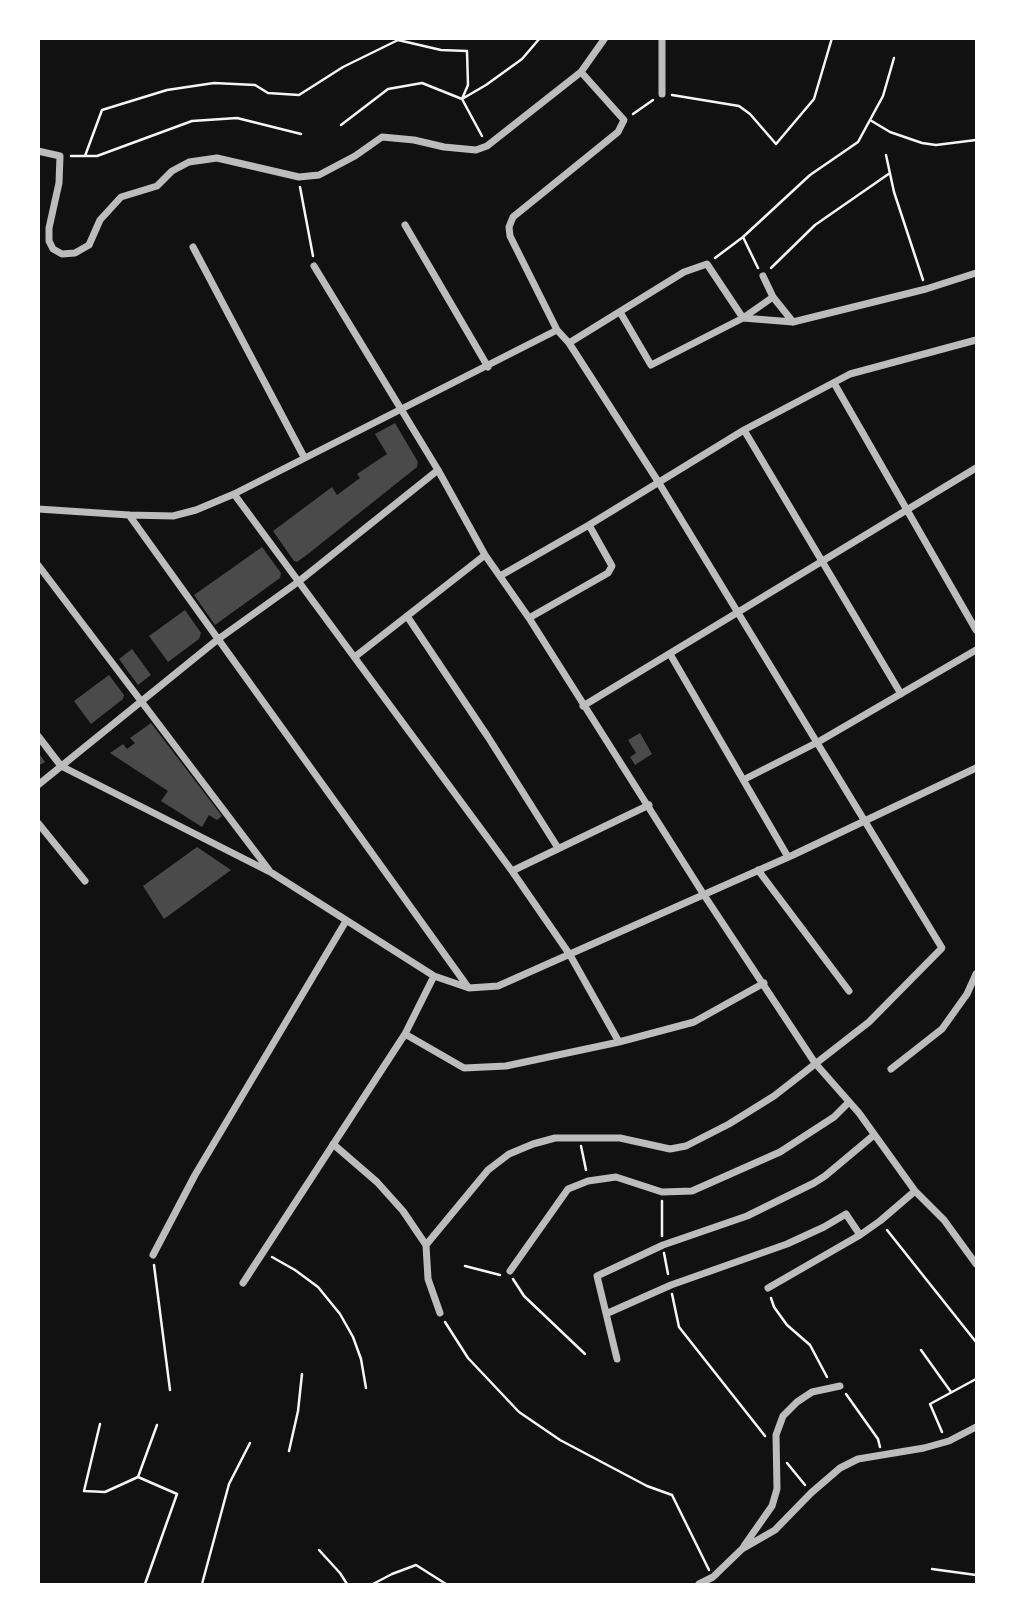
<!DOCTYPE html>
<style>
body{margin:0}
#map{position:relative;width:1015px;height:1623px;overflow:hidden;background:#111;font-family:Quicksand,sans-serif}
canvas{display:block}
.frame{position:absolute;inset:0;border:40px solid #fff;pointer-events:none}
</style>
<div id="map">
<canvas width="1015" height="1623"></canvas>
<div class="frame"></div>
</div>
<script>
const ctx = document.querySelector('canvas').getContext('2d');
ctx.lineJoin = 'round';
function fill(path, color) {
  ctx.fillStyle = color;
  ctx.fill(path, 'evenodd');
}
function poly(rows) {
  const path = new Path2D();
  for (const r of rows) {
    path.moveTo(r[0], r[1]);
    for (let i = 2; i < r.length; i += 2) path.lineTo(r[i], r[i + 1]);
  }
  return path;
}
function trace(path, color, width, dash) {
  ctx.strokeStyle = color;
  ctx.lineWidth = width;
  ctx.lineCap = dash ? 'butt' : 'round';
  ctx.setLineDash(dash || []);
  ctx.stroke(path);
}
fill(poly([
 [395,423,418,462,417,467,308,554,297,562,294,561,273,531,332,487,337,495,360,478,357,474,387,454,375,434],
 [262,547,281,573,280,578,215,625,194,595],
 [185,610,201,633,199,639,168,662,149,636],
 [132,649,151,675,138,685,119,659],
 [109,675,124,695,123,699,91,724,74,701],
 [151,723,222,816,217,820,209,815,202,827,161,801,168,791,110,753,123,744,127,749,135,743,130,738],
 [640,733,652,754,635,765,630,757,636,753,628,740],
 [38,752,45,762,38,766],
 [197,847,231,870,164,919,143,886]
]), '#4a4a4a');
trace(poly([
 [672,95,739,106,750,114,776,144,814,99,832,38],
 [462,99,486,85,522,59,540,38],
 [462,99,482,136],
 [633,114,653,100],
 [870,120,890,132,922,143,936,145,976,140],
 [341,125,388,89,422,83,462,99],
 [886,155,894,192,923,280],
 [71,156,97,156,192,121,237,118,301,134],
 [85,156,102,110,167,90,214,83,255,85,268,93,299,95,343,67,398,40,441,50,467,51,468,85,462,99],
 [300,187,313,256],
 [743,237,758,268],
 [715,258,743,237,810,175,858,142,883,96,894,58],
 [771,268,815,225,890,173],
 [581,1146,586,1170],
 [662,1201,662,1236],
 [887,1230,976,1342],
 [664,1253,668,1274],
 [272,1257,295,1270,318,1287,340,1314,353,1337,361,1359,366,1388],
 [154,1265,170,1390],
 [465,1266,500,1275],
 [513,1279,524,1296,585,1354],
 [672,1294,679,1327,765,1436],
 [771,1298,774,1307,787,1325,810,1345,827,1377],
 [445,1322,468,1358,519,1412,560,1440,647,1486,672,1495,709,1570],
 [921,1350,951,1392],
 [846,1394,878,1439,880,1447],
 [100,1424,84,1491,105,1492,138,1477,157,1425],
 [942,1432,930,1404,976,1379],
 [289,1451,298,1411,302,1374],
 [787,1463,805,1485],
 [138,1477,177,1494,145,1584],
 [319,1550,340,1573,347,1584],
 [932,1569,976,1575],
 [202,1584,229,1484,250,1443],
 [373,1584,392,1574,416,1565,446,1584]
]), '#f5f5f5', 2.5);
trace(poly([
 [662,94,662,38],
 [38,151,60,156,59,183,49,228,49,241,53,249,62,254,75,253,89,245,100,220,121,197,157,186,172,171,189,162,217,158,299,177,319,175,355,156,382,137,414,140,444,147,476,150,487,146,581,72,605,38],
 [405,225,488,367],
 [193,247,304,457],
 [314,266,438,470,485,555,529,618,704,895,815,1063,859,1113,915,1191,944,1220,976,1264],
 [763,276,773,297,793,322],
 [620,312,651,365,743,318,773,297],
 [569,343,684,272,707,264,743,318,793,322,926,289,976,273],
 [834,383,976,630],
 [744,430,901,694],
 [234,494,512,871,570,955,619,1042],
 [38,509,129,515,173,516,196,510,234,494,557,330],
 [129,515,468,987],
 [38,565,269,870],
 [500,576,589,525,744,430,850,374,976,340],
 [407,616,488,737,558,848],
 [529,618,608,573,612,566,589,525],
 [670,654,788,857],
 [356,656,485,555],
 [583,706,976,468],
 [38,736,61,766,272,873,434,976,469,988,498,986,793,855,976,768],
 [743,780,818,742,976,650],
 [38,785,217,640,298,582,438,470],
 [38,823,85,881],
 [758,870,849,991],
 [512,871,649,805],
 [405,1034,464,1068,506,1066,619,1042,694,1022,764,983],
 [891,1069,942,1029,967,994,976,974],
 [333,1144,377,1182,403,1211,426,1245,428,1279,440,1313],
 [426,1245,488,1170,509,1154,533,1144,555,1138,620,1138,670,1149,686,1146,729,1124,774,1096,869,1022,942,948,659,483,569,343,557,330,510,236,509,227,513,217,618,132,624,120,581,72],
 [153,1255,195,1175,346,921],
 [510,1271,568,1189,588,1181,616,1177,662,1192,692,1191,780,1152,834,1117,849,1102],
 [243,1283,405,1034,434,976],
 [768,1288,860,1235,880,1221,915,1191],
 [608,1313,671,1285,787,1244,824,1227,846,1214,860,1235],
 [617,1359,597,1276,663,1245,747,1216,814,1183,825,1176,874,1135],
 [744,1546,772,1506,777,1489,776,1435,783,1416,797,1402,812,1392,840,1386],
 [699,1584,713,1577,742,1549,775,1530,811,1493,840,1468,858,1459,924,1448,949,1441,976,1427]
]), '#bcbcbc', 7);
</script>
